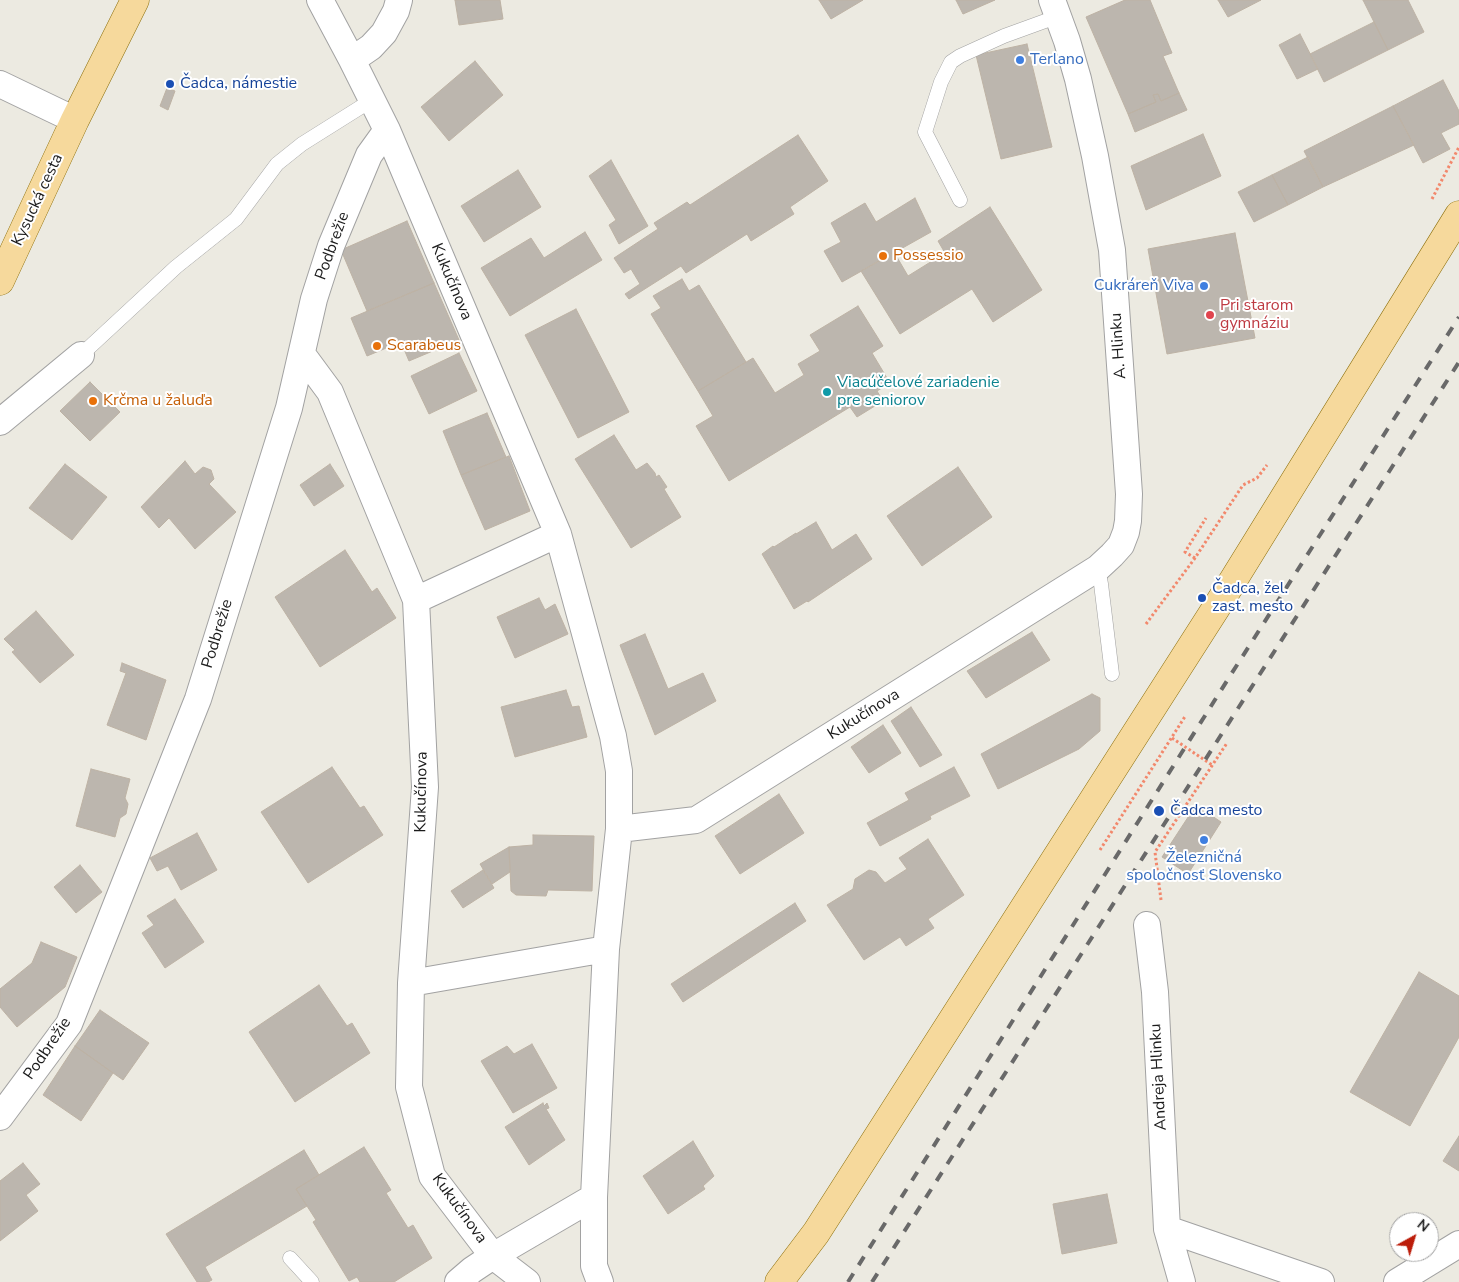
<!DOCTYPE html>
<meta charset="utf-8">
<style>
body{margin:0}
#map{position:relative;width:1459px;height:1282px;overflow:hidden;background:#eceae1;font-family:"Nunito Sans",sans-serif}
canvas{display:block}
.north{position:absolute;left:1389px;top:1212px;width:50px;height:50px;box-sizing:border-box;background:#fff;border:1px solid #a4a4a4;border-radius:50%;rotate:39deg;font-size:14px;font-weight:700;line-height:20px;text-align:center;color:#1b1b1b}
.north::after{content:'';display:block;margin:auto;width:18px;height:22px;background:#bc1d0a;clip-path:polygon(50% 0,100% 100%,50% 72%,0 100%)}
</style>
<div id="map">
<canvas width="1459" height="1282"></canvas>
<div class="north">N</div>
</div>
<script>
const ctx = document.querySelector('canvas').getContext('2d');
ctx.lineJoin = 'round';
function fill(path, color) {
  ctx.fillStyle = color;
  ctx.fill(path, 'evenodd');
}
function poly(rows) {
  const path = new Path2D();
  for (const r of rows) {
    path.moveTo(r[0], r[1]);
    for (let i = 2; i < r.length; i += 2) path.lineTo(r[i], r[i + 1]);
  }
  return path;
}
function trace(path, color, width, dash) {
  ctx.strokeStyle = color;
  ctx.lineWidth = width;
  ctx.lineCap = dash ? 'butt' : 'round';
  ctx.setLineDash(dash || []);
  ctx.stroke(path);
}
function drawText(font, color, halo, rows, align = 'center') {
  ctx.font = font + ' "Nunito Sans",sans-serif';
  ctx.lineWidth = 4;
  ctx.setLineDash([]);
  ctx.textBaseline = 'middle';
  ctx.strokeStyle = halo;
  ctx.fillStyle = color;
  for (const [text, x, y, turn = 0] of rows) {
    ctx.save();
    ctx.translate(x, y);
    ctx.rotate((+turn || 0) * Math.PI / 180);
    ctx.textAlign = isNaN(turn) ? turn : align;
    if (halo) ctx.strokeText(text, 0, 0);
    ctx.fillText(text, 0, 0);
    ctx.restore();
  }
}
const building = poly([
 [455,0,500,0,503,19,459,25,455,0],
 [819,0,863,0,831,19,819,0],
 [956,0,995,0,963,14,956,0],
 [1125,0,1150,0,1172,53,1163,56,1179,93,1161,101,1158,94,1153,95,1156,102,1128,114,1086,17,1125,0],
 [1218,0,1261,0,1228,17,1218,0],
 [1363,0,1408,0,1424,32,1388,50,1363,0],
 [1374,22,1388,50,1324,82,1310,54,1374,22],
 [1300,34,1318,69,1297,79,1279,45,1300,34],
 [1027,44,1052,147,1001,159,976,55,1027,44],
 [475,61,503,95,449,141,421,107,475,61],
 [1443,80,1459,111,1459,124,1441,133,1450,149,1423,163,1393,106,1443,80],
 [167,88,175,91,168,110,160,106,167,88],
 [1179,93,1187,110,1135,132,1128,114,1156,102,1153,95,1158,94,1161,101,1179,93],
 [1393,106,1414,145,1323,187,1304,151,1393,106],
 [1203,134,1221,176,1146,210,1131,166,1203,134],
 [798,135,828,181,790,207,794,214,751,241,747,234,686,273,681,266,629,299,625,294,640,284,631,269,624,273,614,258,658,229,654,223,687,202,690,205,798,135],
 [1308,157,1323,187,1288,205,1272,175,1308,157],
 [611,160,648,226,619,244,609,225,616,220,589,176,611,160],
 [518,170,541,207,484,242,461,206,518,170],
 [1272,175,1288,205,1254,222,1238,192,1272,175],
 [915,198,931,232,842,282,824,251,841,242,831,223,865,203,876,222,915,198],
 [990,207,1042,290,993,322,972,289,900,334,861,271,894,252,908,276,945,253,938,241,990,207],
 [407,221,434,283,367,311,341,250,407,221],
 [585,232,602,260,510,316,481,268,531,238,544,258,585,232],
 [1235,233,1255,338,1167,354,1148,249,1235,233],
 [682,279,689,291,699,285,746,362,698,391,651,314,661,308,653,296,682,279],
 [434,283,459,340,409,361,401,342,367,356,351,318,434,283],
 [858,306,883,346,872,353,890,383,877,391,883,401,857,417,850,407,729,481,696,426,713,416,698,391,753,358,775,393,804,375,798,364,820,351,810,335,858,306],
 [576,309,629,412,578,438,525,335,576,309],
 [459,353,477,391,429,414,411,376,459,353],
 [90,382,120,412,90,441,60,411,90,382],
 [487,413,506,457,461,475,443,431,487,413],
 [614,435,636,470,647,463,655,473,656,477,659,475,667,487,664,489,681,517,631,548,575,459,614,435],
 [509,456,530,511,485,530,461,475,509,456],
 [185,461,195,474,203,467,211,470,214,479,209,484,236,512,195,549,169,518,159,528,141,507,185,461],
 [65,464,107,497,72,540,29,508,65,464],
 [330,464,344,486,314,506,300,485,330,464],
 [958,467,992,517,922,566,887,516,958,467],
 [816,522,832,550,856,534,872,559,808,602,807,601,794,609,762,554,773,546,774,547,796,533,796,534,816,522],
 [345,550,372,592,377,588,396,618,320,667,275,597,345,550],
 [539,598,545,610,555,604,568,634,515,658,497,617,539,598],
 [36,611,74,655,40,683,12,652,15,650,4,639,36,611],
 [1032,632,1050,660,986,698,967,671,1032,632],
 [645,634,668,689,703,673,716,701,655,735,620,645,645,634],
 [122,663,166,680,146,740,107,725,126,673,120,671,122,663],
 [566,690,572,707,579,706,587,737,515,757,501,707,566,690],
 [1092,694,1100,698,1100,731,1079,749,998,789,981,754,1092,694],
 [911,707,942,755,920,767,891,721,911,707],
 [883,725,901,753,869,773,851,747,883,725],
 [332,767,360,808,364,806,383,835,308,883,261,812,332,767],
 [954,767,970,796,930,816,931,819,880,846,867,823,909,800,905,793,954,767],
 [91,769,130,779,125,798,128,804,126,814,120,818,115,837,76,826,91,769],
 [779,794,804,833,740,874,715,836,779,794],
 [1196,805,1221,822,1188,874,1162,857,1196,805],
 [197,833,217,870,181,890,168,866,157,871,150,858,197,833],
 [533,835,594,836,592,891,548,890,546,896,516,895,511,891,509,847,533,845,533,835],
 [928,839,964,895,928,919,934,928,906,946,900,937,864,960,827,905,853,889,855,879,869,870,876,872,885,883,907,869,899,858,928,839],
 [509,847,510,872,492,884,480,864,509,847],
 [80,865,102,892,76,913,54,887,80,865],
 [483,870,494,888,463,908,451,891,483,870],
 [175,899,204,942,165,968,142,933,154,925,147,916,175,899],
 [795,903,806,921,683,1002,671,984,795,903],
 [41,942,77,957,65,987,17,1027,0,1007,0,989,32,963,41,942],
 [1419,972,1459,996,1459,1037,1410,1126,1350,1092,1419,972],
 [319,985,347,1026,352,1023,370,1053,295,1102,249,1032,319,985],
 [100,1010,149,1043,123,1080,75,1046,100,1010],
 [532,1044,557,1088,513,1113,481,1061,507,1046,514,1054,532,1044],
 [75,1046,113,1073,81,1121,43,1095,75,1046],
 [543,1103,544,1106,547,1103,549,1108,546,1109,565,1140,529,1165,505,1127,543,1103],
 [1459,1136,1459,1171,1443,1161,1459,1136],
 [693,1141,714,1176,703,1186,705,1189,668,1214,643,1176,693,1141],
 [364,1147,391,1190,386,1193,408,1228,413,1225,432,1258,394,1282,360,1282,357,1277,349,1281,313,1222,316,1220,296,1189,364,1147],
 [304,1150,319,1175,296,1189,307,1206,205,1267,212,1280,208,1282,197,1282,166,1234,304,1150],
 [23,1163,40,1184,26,1195,38,1211,0,1241,0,1181,23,1163],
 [1107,1194,1117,1243,1062,1254,1053,1204,1107,1194]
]);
fill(building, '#bcb6ae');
trace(building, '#bdb2a4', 1);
const lane = poly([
 [960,200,925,132,941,82,951,62,960,56,1004,36,1059,16],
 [81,355,176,267,236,219,277,164,302,144,372,100],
 [1098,568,1101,584,1112,674],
 [290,1258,312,1282]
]);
const street = poly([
 [320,0,352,60,387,130,558,534,613,736,619,771,619,829,606,949,594,1197,594,1266,600,1282],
 [352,60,371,47,384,33,396,11,399,0],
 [0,84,75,120],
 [302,354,330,392,416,600,425,787,411,983,409,1087,432,1176,493,1256,527,1282],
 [0,422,81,355],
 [416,600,558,534],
 [619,829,696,820,1098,568,1112,555,1121,545,1126,532,1128,521,1129,494,1112,250,1095,156,1078,79,1067,41,1052,0],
 [1147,925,1155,992,1167,1229,1182,1282],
 [411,983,606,949],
 [0,1117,69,1024,198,699,289,408,314,299,331,246,369,155,387,130],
 [1167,1229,1321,1282],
 [458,1282,472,1270,493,1256,594,1197],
 [1397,1282,1459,1244]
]);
const primary = poly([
 [0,281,75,120,135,0],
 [779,1282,816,1233,1216,608,1459,215]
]);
trace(lane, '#a2a2a2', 15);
trace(street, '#a2a2a2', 28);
trace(primary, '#8b6d08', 29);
trace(poly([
 [1432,199,1459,147],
 [1195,558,1185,552,1206,518],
 [1146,624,1195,558,1243,485,1257,478,1267,465],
 [1172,738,1212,765],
 [1100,850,1186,715],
 [1161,900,1155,852,1227,743]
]), '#f2886c', 3, [2.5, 2.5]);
trace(lane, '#fff', 14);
trace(street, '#fff', 26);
trace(primary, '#f6d99c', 28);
trace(poly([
 [848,1282,1230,676,1459,317],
 [872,1282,1459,362]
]), '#696969', 4, [10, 10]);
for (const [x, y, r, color] of [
 [1020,60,5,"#3f7fe0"],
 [170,84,5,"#1a4fb4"],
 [883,256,5,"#e8710a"],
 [1204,286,5,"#3f7fe0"],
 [1210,315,5,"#e0444e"],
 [377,346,5,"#e8710a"],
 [827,392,5,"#0f9aa8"],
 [93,401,5,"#e8710a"],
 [1202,598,5,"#1a4fb4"],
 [1159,811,6,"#1a4fb4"],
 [1204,840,5,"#3f7fe0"]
]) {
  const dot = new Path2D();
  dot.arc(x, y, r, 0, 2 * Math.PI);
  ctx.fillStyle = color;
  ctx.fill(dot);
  trace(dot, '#fff', 2);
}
drawText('16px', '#366cbe', '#fff', [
 ["Terlano",1030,60],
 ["Cukráreň Viva",1194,286,"right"],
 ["Železničná",1204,858,"center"],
 ["spoločnosť Slovensko",1204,876,"center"]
], 'left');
drawText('16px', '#164399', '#fff', [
 ["Čadca, námestie",180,84],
 ["Čadca, žel.",1212,589],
 ["zast. mesto",1212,607],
 ["Čadca mesto",1170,811]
], 'left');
drawText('16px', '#1b1b1b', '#fff', [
 ["Kysucká cesta",38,200,-65],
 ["Podbrežie",333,246,-70],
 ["Kukučínova",451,282,67],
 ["A. Hlinku",1119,346,-94],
 ["Podbrežie",218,634,-73],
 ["Kukučínova",864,715,-32],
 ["Kukučínova",422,792,-89],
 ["Podbrežie",48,1049,-56],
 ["Andreja Hlinku",1159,1077,-93],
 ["Kukučínova",459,1209,54]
]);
drawText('16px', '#c56008', '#fff', [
 ["Possessio",893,256],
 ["Scarabeus",387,346],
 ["Krčma u žaluďa",103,401]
], 'left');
drawText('16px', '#be3a42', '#fff', [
 ["Pri starom",1220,306],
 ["gymnáziu",1220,324]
], 'left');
drawText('16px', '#0d838f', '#fff', [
 ["Viacúčelové zariadenie",837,383],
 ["pre seniorov",837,401]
], 'left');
</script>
